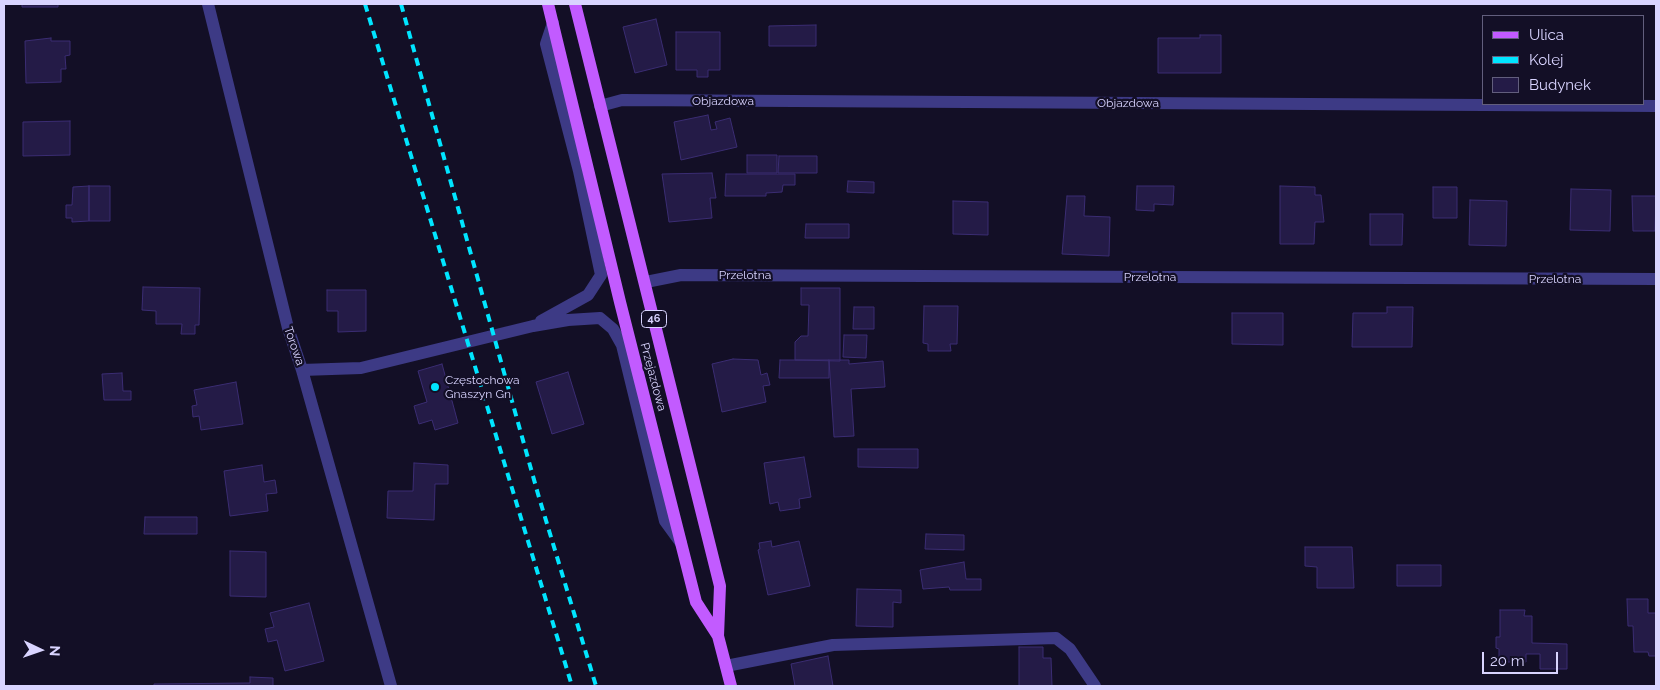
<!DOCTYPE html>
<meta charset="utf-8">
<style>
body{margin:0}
#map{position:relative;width:1660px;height:690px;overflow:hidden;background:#130f26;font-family:Raleway,sans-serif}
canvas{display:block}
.frame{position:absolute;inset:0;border:5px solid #d9d4ff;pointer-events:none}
.legend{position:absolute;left:1482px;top:15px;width:162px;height:90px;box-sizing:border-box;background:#130f26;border:1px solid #625e7d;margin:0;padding:6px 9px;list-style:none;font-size:15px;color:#d9d4ff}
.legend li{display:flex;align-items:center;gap:10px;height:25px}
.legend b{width:25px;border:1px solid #625e7d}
.north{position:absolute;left:15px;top:625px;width:50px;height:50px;-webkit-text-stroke:4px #130f26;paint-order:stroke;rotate:93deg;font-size:14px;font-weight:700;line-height:20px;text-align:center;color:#d9d4ff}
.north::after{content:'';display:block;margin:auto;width:18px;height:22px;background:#d9d4ff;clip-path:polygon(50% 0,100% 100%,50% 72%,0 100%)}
.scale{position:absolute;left:1482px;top:652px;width:76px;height:22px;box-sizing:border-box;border:2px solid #d9d4ff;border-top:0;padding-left:6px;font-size:15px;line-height:18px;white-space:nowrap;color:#d9d4ff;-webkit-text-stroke:4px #130f26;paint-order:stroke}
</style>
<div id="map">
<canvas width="1660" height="690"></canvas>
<div class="frame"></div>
<ul class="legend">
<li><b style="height:6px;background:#c25bff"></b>Ulica</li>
<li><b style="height:6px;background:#00e5ff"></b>Kolej</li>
<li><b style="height:14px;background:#241b47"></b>Budynek</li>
</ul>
<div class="north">N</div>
<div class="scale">20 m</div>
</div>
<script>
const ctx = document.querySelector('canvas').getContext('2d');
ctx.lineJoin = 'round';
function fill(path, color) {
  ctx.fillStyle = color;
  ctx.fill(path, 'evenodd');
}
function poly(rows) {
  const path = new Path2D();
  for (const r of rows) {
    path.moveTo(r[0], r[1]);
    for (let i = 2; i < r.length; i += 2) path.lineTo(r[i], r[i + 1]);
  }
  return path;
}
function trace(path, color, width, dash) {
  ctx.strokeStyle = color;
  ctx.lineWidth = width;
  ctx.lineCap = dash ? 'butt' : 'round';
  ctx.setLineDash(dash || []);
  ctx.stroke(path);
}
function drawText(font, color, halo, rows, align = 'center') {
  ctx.font = font + ' Raleway,sans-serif';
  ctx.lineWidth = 4.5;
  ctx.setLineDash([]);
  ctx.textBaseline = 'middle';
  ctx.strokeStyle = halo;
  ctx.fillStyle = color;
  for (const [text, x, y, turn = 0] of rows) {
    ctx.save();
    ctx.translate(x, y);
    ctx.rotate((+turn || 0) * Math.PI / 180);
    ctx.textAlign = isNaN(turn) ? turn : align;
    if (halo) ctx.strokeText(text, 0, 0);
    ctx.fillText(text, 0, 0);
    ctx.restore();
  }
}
const building = poly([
 [22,4,58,4,58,7,22,7,22,4],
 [656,19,667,65,635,73,623,27,656,19],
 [816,25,816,46,769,46,769,26,816,25],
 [676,32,720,32,720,70,708,70,708,77,697,77,697,70,676,70,676,32],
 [1200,35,1221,35,1221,73,1158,73,1158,38,1200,38,1200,35],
 [51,38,51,41,70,41,70,55,65,56,66,69,61,69,61,82,26,83,25,41,51,38],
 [708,115,711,130,717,129,715,122,730,118,737,147,681,160,674,122,708,115],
 [70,121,70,155,23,156,23,122,70,121],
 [747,155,777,155,777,173,747,173,747,155],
 [779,156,817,156,817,173,778,173,779,156],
 [712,173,716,198,710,198,712,218,669,222,662,174,712,173],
 [726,174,795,174,795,185,783,185,782,192,766,193,766,196,725,196,726,174],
 [848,181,874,182,874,193,847,192,848,181],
 [89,186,110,186,110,221,89,221,89,186],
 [89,186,89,221,72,222,72,218,66,218,66,205,72,205,73,187,89,186],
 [1137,186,1174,186,1173,205,1154,204,1154,211,1136,210,1137,186],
 [1280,186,1315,187,1315,195,1321,195,1324,222,1315,222,1314,244,1280,244,1280,186],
 [1433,187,1457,187,1457,218,1433,218,1433,187],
 [1571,189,1611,190,1610,231,1570,230,1571,189],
 [1067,196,1085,196,1084,216,1110,217,1109,256,1062,254,1067,196],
 [1632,196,1656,196,1655,231,1633,231,1632,196],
 [1470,200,1507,201,1506,246,1469,245,1470,200],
 [953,201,988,202,988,235,953,234,953,201],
 [1370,214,1403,214,1402,245,1370,245,1370,214],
 [806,224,849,224,849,238,805,238,806,224],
 [143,287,200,288,199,325,195,325,195,334,181,334,182,324,156,324,156,311,142,310,143,287],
 [801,288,840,288,840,361,795,360,795,342,801,336,808,336,809,305,801,305,801,288],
 [327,290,366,290,366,331,338,332,338,311,327,311,327,290],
 [924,306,958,306,957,344,950,344,951,351,928,351,928,344,923,343,924,306],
 [854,307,874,307,874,329,853,329,854,307],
 [1387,307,1413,307,1412,347,1352,347,1353,313,1387,313,1387,307],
 [1232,313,1283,313,1283,345,1232,344,1232,313],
 [844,335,867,335,866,358,843,357,844,335],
 [733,359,758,360,761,375,767,373,770,385,763,386,766,402,722,412,712,364,733,359],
 [780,360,829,360,829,378,779,378,780,360],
 [829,360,849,360,849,364,883,361,885,387,851,389,854,436,834,437,829,360],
 [442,364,458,423,435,430,432,420,419,424,414,406,427,402,418,371,442,364],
 [568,372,584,424,552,434,536,382,568,372],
 [122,373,123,391,131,391,131,400,104,400,102,374,122,373],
 [236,382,243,424,201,430,199,416,193,417,192,406,197,405,194,390,236,382],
 [858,449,918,449,918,468,858,467,858,449],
 [804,457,811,497,799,499,800,508,780,511,778,502,770,504,764,463,804,457],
 [414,463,448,465,448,484,435,484,434,520,387,518,388,491,413,491,414,463],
 [262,465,264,482,275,480,277,493,266,494,268,511,230,516,224,471,262,465],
 [145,517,197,517,197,534,144,534,145,517],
 [926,534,964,535,964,550,925,549,926,534],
 [771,541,772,547,799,541,810,586,768,595,758,550,760,549,759,543,771,541],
 [1305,547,1352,547,1354,588,1317,588,1317,567,1305,566,1305,547],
 [230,551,266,552,266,597,230,596,230,551],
 [964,562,966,579,981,579,981,590,950,590,949,587,923,589,920,570,964,562],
 [1397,565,1441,565,1441,586,1397,586,1397,565],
 [857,589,901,590,901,603,893,602,893,627,856,626,857,589],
 [1627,599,1648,599,1648,613,1656,613,1656,656,1649,656,1648,652,1634,652,1633,626,1628,626,1627,599],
 [309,603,324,661,285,671,277,640,268,642,265,629,274,627,270,613,309,603],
 [1500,610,1525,610,1524,616,1532,616,1532,643,1567,644,1567,669,1540,669,1540,654,1526,654,1526,662,1499,662,1499,649,1496,648,1496,637,1500,637,1500,610],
 [1019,647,1043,647,1043,658,1051,658,1052,686,1019,686,1019,647],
 [828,656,833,686,795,686,791,664,828,656],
 [250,677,273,678,273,686,154,686,154,684,250,683,250,677]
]);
fill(building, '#241b47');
trace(building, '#3b2d73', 1);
trace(poly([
 [208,4,288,328,302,370,391,686],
 [600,106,622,100,1656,106],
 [646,282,681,275,1656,279],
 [541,321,588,295,601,275,579,171,546,44,553,23],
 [302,370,361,368,533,326,568,320,600,318,613,329,622,345,665,521,681,543],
 [726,666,833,645,1056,638,1070,649,1095,686]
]), '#3d3a85', 12);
trace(poly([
 [548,4,620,302,696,602,718,636],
 [575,4,720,586,718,636,731,686]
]), '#c25bff', 12);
trace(poly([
 [365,4,572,686],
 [401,4,538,494,596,686]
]), '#00e5ff', 4, [8, 6]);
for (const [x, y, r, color] of [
 [435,387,5,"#00e5ff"]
]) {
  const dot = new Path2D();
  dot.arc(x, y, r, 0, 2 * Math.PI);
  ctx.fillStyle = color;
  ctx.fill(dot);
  trace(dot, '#130f26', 2);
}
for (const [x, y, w] of [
 [654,319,25]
]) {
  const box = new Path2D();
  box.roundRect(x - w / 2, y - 8.5, w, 17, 4);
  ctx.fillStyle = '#130f26';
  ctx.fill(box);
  trace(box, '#d9d4ff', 1);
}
drawText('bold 11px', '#d9d4ff', null, [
 ["46",654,319]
]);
drawText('12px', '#d9d4ff', '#130f26', [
 ["Objazdowa",723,101],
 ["Objazdowa",1128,103],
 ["Przelotna",745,275],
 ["Przelotna",1150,277],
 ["Przelotna",1555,279],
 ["Torowa",294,346,71],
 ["Przejazdowa",653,377,75]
]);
drawText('12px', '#d9d4ff', '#130f26', [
 ["Częstochowa",445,380],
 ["Gnaszyn Gn",445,394]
], 'left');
</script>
